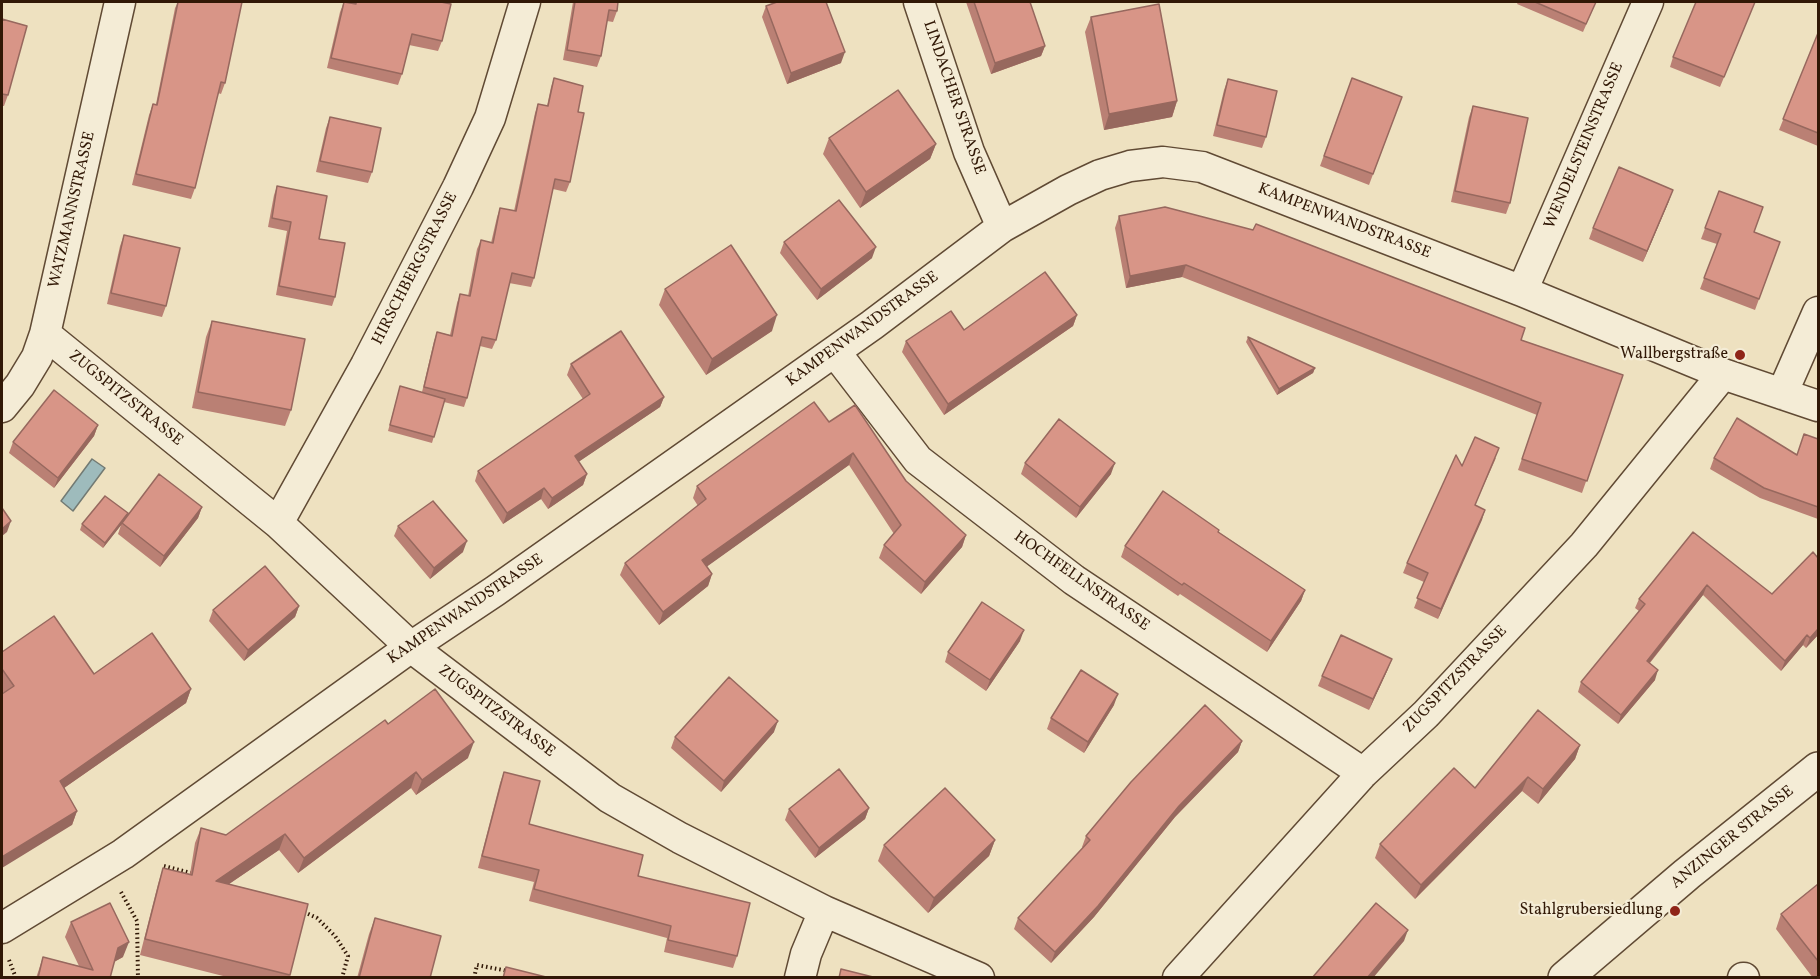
<!DOCTYPE html>
<meta charset="utf-8">
<style>
body{margin:0}
#map{position:relative;width:1820px;height:979px;overflow:hidden;background:#eee1c0;font-family:Vollkorn,serif}
canvas{display:block}
.frame{position:absolute;inset:0;border:3px solid #311806;pointer-events:none}
</style>
<div id="map">
<canvas width="1820" height="979"></canvas>
<div class="frame"></div>
</div>
<script>
const ctx = document.querySelector('canvas').getContext('2d');
ctx.lineJoin = 'round';
function fill(path, color) {
  ctx.fillStyle = color;
  ctx.fill(path, 'evenodd');
}
function poly(rows) {
  const path = new Path2D();
  for (const r of rows) {
    path.moveTo(r[0], r[1]);
    for (let i = 2; i < r.length; i += 2) path.lineTo(r[i], r[i + 1]);
  }
  return path;
}
function trace(path, color, width, dash) {
  ctx.strokeStyle = color;
  ctx.lineWidth = width;
  ctx.lineCap = dash ? 'butt' : 'round';
  ctx.setLineDash(dash || []);
  ctx.stroke(path);
}
function drawText(font, color, halo, rows, align = 'center') {
  ctx.font = font + ' Vollkorn,serif';
  ctx.lineWidth = 4.5;
  ctx.setLineDash([]);
  ctx.textBaseline = 'middle';
  ctx.strokeStyle = halo;
  ctx.fillStyle = color;
  for (const [text, x, y, turn = 0] of rows) {
    ctx.save();
    ctx.translate(x, y);
    ctx.rotate((+turn || 0) * Math.PI / 180);
    ctx.textAlign = isNaN(turn) ? turn : align;
    if (halo) ctx.strokeText(text, 0, 0);
    ctx.fillText(text, 0, 0);
    ctx.restore();
  }
}
const water = poly([
 [92,459,105,468,73,511,61,501,92,459]
]);
fill(water, '#9ebbbc');
trace(water, '#727a73', 1.5);
const minor = poly([
 [919,2,969,152,1002,227],
 [1522,291,1648,2],
 [45,334,278,523,411,647,610,798,680,838,824,911,979,978],
 [835,352,918,460,1074,580,1363,773],
 [1782,394,1818,312],
 [2,407,20,385,37,357,45,334,120,2],
 [278,523,366,365,458,187,490,118,525,2],
 [2,928,123,854,411,647,495,591,872,325,1002,227,1068,190,1100,175,1130,166,1163,162,1202,167,1522,291,1723,374,1818,406],
 [800,978,806,954,824,911],
 [1178,978,1363,773,1426,714,1584,545,1723,374],
 [1743,978,1744,978]
]);
const tertiary = poly([
 [1565,978,1687,874,1818,769]
]);
trace(minor, '#604a34', 33);
trace(tertiary, '#604a34', 36);
trace(poly([
 [164,866,195,874],
 [121,892,137,921,138,978],
 [304,912,317,918,335,936,348,956,342,978],
 [9,960,16,978],
 [474,978,477,965,508,971]
]), '#311806', 4, [1.5, 3]);
trace(minor, '#f4ecd6', 30);
trace(tertiary, '#f4ecd6', 33);
fill(poly([
 [178,2,242,2,225,83,221,94,218,93,195,188,191,199,132,185,149,115,153,104,156,104,175,8],
 [344,2,354,4,355,2,441,2,442,41,438,51,409,45,402,74,398,85,327,68,340,12],
 [573,2,618,2,617,11,613,22,607,21,601,56,597,67,563,60],
 [966,2,1030,2,1045,46,1041,56,991,74],
 [1518,2,1596,2,1583,32,1517,4],
 [1755,2,1720,87,1670,67,1673,57],
 [766,6,841,63,787,84,762,17],
 [1091,17,1177,101,1172,117,1104,130,1085,32],
 [2,19,8,95,4,106,2,106],
 [1818,33,1818,146,1779,130],
 [554,78,578,112,570,182,566,192,553,189,534,278,531,287,509,283,496,340,492,349,480,346,467,398,464,407,444,402,432,443,388,431,400,386,422,392,434,341,437,332,450,335,457,303,460,294,468,296,477,249,481,240,491,243,497,217,500,208,514,211,535,113,538,104,547,106,551,87],
 [1352,78,1402,97,1369,185,1320,166],
 [1228,79,1266,137,1262,148,1213,136,1224,90],
 [1473,106,1510,203,1506,214,1451,202,1469,117],
 [330,117,372,172,368,183,316,172,326,128],
 [829,138,936,144,930,159,860,208,823,154],
 [277,186,319,239,335,297,332,306,276,295,287,231,268,227,274,195],
 [1719,191,1754,232,1780,242,1755,310,1700,289,1717,244,1701,239],
 [1669,201,1643,262,1589,239,1593,228],
 [1119,216,1521,340,1623,375,1582,493,1518,470,1537,415,1182,277,1126,288,1115,228],
 [124,235,166,306,162,317,107,304,120,246],
 [784,242,872,258,817,300,780,253],
 [665,289,772,331,706,375,659,305],
 [1077,315,1073,326,944,415,902,352,906,341,964,330],
 [212,321,291,410,285,426,192,408,206,337],
 [1248,337,1315,368,1313,373,1277,395,1246,342],
 [571,364,664,397,660,407,578,462,587,474,583,485,548,509,541,499,503,524,475,481,478,471,583,399,567,375],
 [829,422,906,481,966,535,962,547,921,594,879,558,884,545,894,534,849,465,707,566,712,574,708,586,659,625,620,575,625,563,698,506,693,498,697,486],
 [98,425,94,436,54,488,9,453,13,442],
 [1818,439,1818,519,1760,498,1710,469,1714,458,1797,455],
 [1496,458,1475,505,1485,510,1438,619,1414,608,1424,582,1403,573,1407,563,1462,466],
 [1025,463,1111,474,1076,518,1021,474],
 [202,507,198,518,160,567,118,534,121,525,103,548,80,530,82,524,128,513,127,517],
 [398,526,463,552,430,579,394,536],
 [1219,532,1305,590,1301,601,1267,652,1180,594,1178,596,1121,557,1125,546],
 [1693,532,1818,635,1806,648,1803,645,1781,671,1703,595,1650,663,1655,680,1618,724,1578,692,1581,682,1639,611,1635,608,1639,599],
 [299,606,295,617,244,661,209,621,213,610],
 [1020,641,986,691,945,662,948,652],
 [2,652,94,674,191,689,186,703,64,788,77,811,72,825,2,690],
 [1388,669,1369,710,1318,686,1322,676],
 [1114,705,1084,753,1047,729,1051,718],
 [388,724,468,758,416,795,411,788,298,873,279,850,229,884,308,904,289,978,231,978,140,955,158,884,163,868,190,874,195,843,201,828,226,835],
 [774,732,721,792,671,748,675,737],
 [1242,741,1238,752,1175,817,1094,917,1051,963,1014,929,1018,918,1083,848,1082,847,1086,836],
 [1580,745,1575,759,1538,804,1522,791,1415,899,1375,858,1380,844,1475,788],
 [504,772,529,824,638,876,737,956,733,968,664,952,667,938,529,901,534,882,478,868,500,783],
 [869,808,865,819,815,858,785,820,789,809],
 [995,840,989,856,928,913,878,861,884,845],
 [1818,884,1818,978,1813,978,1776,929,1781,914],
 [375,918,430,978,357,978,369,934],
 [71,922,123,957,114,962,110,978,36,978,43,957,79,966,65,937]
]), '#ba8074');
fill(poly([
 [1045,46,1041,56,991,74,995,63],
 [845,52,841,63,787,84,791,73],
 [1177,101,1172,117,1104,130,1109,114],
 [936,144,930,159,860,208,866,192],
 [1673,190,1669,201,1643,262,1647,251],
 [876,247,872,258,817,300,821,289],
 [1186,265,1182,277,1126,288,1130,276],
 [777,315,772,331,706,375,712,359],
 [1077,315,1073,326,944,415,948,404],
 [1315,368,1313,373,1277,395,1279,389],
 [664,397,660,407,571,467,575,456],
 [98,425,94,436,54,488,58,478],
 [853,453,849,465,698,573,702,560],
 [1115,463,1111,474,1076,518,1080,507],
 [587,474,583,485,548,509,552,498],
 [544,488,541,499,503,524,507,513],
 [202,507,198,518,160,567,164,556],
 [1485,510,1482,520,1438,619,1441,609],
 [128,513,126,519,103,548,105,543],
 [11,521,7,532,2,536,2,529],
 [966,535,962,547,921,594,925,582],
 [467,541,463,552,430,579,434,568],
 [712,574,708,586,659,625,663,612],
 [1707,585,1703,595,1643,671,1647,661],
 [1305,590,1301,601,1267,652,1271,641],
 [299,606,295,617,244,661,248,650],
 [1818,629,1818,635,1806,648,1810,638],
 [1024,630,1020,641,986,691,990,680],
 [1807,635,1803,645,1781,671,1785,661],
 [1392,659,1388,669,1369,710,1373,699],
 [1658,670,1655,680,1618,724,1621,715],
 [191,689,186,703,54,795,60,781],
 [1118,694,1114,705,1084,753,1088,742],
 [778,721,774,732,721,792,724,781],
 [1242,741,1238,752,1175,817,1094,917,1051,963,1055,952,1179,806],
 [474,742,468,758,416,795,422,780],
 [1580,745,1575,759,1538,804,1543,789],
 [416,772,411,788,298,873,304,858],
 [1528,777,1522,791,1415,899,1421,885],
 [869,808,865,819,815,858,819,848],
 [77,811,72,825,2,868,2,857],
 [285,834,279,850,210,897,216,881],
 [995,840,989,856,928,913,934,898],
 [1408,930,1404,941,1373,978,1367,978],
 [129,942,123,957,112,963,118,948]
]), '#97685e');
const building = poly([
 [178,2,242,2,225,83,221,82,195,188,136,174,153,104,157,105,178,2],
 [344,2,356,4,356,2,441,2,451,4,442,41,412,34,402,74,331,58,344,2],
 [575,2,618,2,617,11,609,10,601,56,567,50,575,2],
 [777,2,826,2,845,52,791,73,766,6,777,2],
 [974,2,1030,2,1045,46,995,63,974,2],
 [1535,2,1596,2,1586,24,1535,2],
 [1696,2,1755,2,1724,77,1673,57,1696,2],
 [1159,4,1177,101,1109,114,1091,17,1159,4],
 [2,19,27,26,8,95,2,94,2,19],
 [1818,33,1818,133,1783,119,1818,33],
 [554,78,583,86,578,112,584,113,570,182,555,179,534,278,512,273,496,340,482,337,467,398,424,387,437,332,452,336,460,294,470,296,481,240,493,243,500,208,516,211,538,104,548,106,554,78],
 [1352,78,1402,97,1373,174,1324,156,1352,78],
 [1228,79,1277,91,1266,137,1217,125,1228,79],
 [898,90,936,144,866,192,829,138,898,90],
 [1473,106,1528,118,1510,203,1455,191,1473,106],
 [330,117,381,128,372,172,320,161,330,117],
 [1619,167,1673,190,1647,251,1593,228,1619,167],
 [277,186,327,196,319,239,345,243,335,297,279,286,291,222,272,218,277,186],
 [1719,191,1763,207,1754,232,1780,242,1759,299,1704,278,1721,234,1705,228,1719,191],
 [839,200,876,247,821,289,784,242,839,200],
 [1165,207,1253,230,1256,224,1525,328,1521,340,1623,375,1587,481,1522,459,1541,403,1186,265,1130,276,1119,216,1165,207],
 [124,235,180,248,166,306,111,293,124,235],
 [731,245,777,315,712,359,665,289,731,245],
 [1045,272,1077,315,948,404,906,341,951,311,964,330,1045,272],
 [212,321,305,339,291,410,198,392,212,321],
 [621,331,664,397,575,456,587,474,552,498,544,488,507,513,478,471,590,394,571,364,621,331],
 [1248,337,1315,368,1279,389,1248,337],
 [400,386,445,399,434,437,390,425,400,386],
 [54,390,98,425,58,478,13,442,54,390],
 [814,402,829,422,855,405,906,481,966,535,925,582,884,545,901,525,853,453,702,560,712,574,663,612,625,563,706,499,697,486,814,402],
 [1737,418,1797,455,1804,434,1818,439,1818,507,1764,488,1714,458,1737,418],
 [1059,419,1115,463,1080,507,1025,463,1059,419],
 [1475,437,1499,448,1475,505,1485,510,1441,609,1417,598,1428,573,1407,563,1456,455,1462,466,1475,437],
 [159,474,202,507,164,556,122,523,159,474],
 [1163,491,1219,530,1218,532,1305,590,1271,641,1184,583,1182,585,1125,546,1163,491],
 [105,496,128,513,105,543,82,524,105,496],
 [433,501,467,541,434,568,398,526,433,501],
 [2,508,11,521,2,529,2,508],
 [1693,532,1772,594,1813,552,1818,558,1818,629,1810,638,1807,635,1785,661,1707,585,1647,661,1658,670,1621,715,1581,682,1645,604,1639,599,1693,532],
 [265,566,299,606,248,650,213,610,265,566],
 [982,602,1024,630,990,680,948,652,982,602],
 [54,616,94,674,152,633,191,689,60,781,77,811,2,857,2,694,14,686,2,669,2,652,54,616],
 [1341,635,1392,659,1373,699,1322,676,1341,635],
 [1081,670,1118,694,1088,742,1051,718,1081,670],
 [729,677,778,721,724,781,675,737,729,677],
 [435,689,474,742,422,780,416,772,304,858,285,834,216,881,308,904,290,975,145,939,163,868,192,875,201,828,226,835,385,720,388,724,435,689],
 [1205,705,1242,741,1179,806,1098,906,1055,952,1018,918,1090,840,1086,836,1131,782,1205,705],
 [1538,710,1580,745,1543,789,1528,777,1421,885,1380,844,1454,768,1475,788,1538,710],
 [839,769,869,808,819,848,789,809,839,769],
 [504,772,540,781,529,824,643,855,638,876,750,903,737,956,668,940,671,926,534,889,539,870,482,856,504,772],
 [945,788,995,840,934,898,884,845,945,788],
 [1818,884,1818,961,1781,914,1818,884],
 [110,903,129,942,118,948,110,978,38,978,43,957,93,970,71,922,110,903],
 [1376,903,1408,930,1367,978,1312,978,1376,903],
 [375,918,441,936,430,978,359,978,375,918],
 [506,967,550,978,503,978,506,967],
 [841,969,877,978,839,978,841,969]
]);
fill(building, '#d89587');
trace(building, '#97685e', 1.5);
for (const [x, y, r, color] of [
 [1740,355,6,"#8f2418"],
 [1675,911,6,"#8f2418"]
]) {
  const dot = new Path2D();
  dot.arc(x, y, r, 0, 2 * Math.PI);
  ctx.fillStyle = color;
  ctx.fill(dot);
  trace(dot, '#f4ecd6', 2);
}
drawText('16px', '#311806', '#f4ecd6', [
 ["LINDACHER STRASSE",953,98,71],
 ["WENDELSTEINSTRASSE",1585,146,-67],
 ["WATZMANNSTRASSE",73,210,-77],
 ["KAMPENWANDSTRASSE",1344,222,21],
 ["HIRSCHBERGSTRASSE",416,269,-63],
 ["KAMPENWANDSTRASSE",863,330,-36],
 ["ZUGSPITZSTRASSE",125,399,39],
 ["HOCHFELLNSTRASSE",1081,582,35],
 ["KAMPENWANDSTRASSE",466,610,-34],
 ["ZUGSPITZSTRASSE",1456,680,-46],
 ["ZUGSPITZSTRASSE",496,712,37],
 ["ANZINGER STRASSE",1733,838,-39]
]);
drawText('16px', '#311806', '#f4ecd6', [
 ["Wallbergstraße",1728,355],
 ["Stahlgrubersiedlung",1663,911]
], 'right');
</script>
